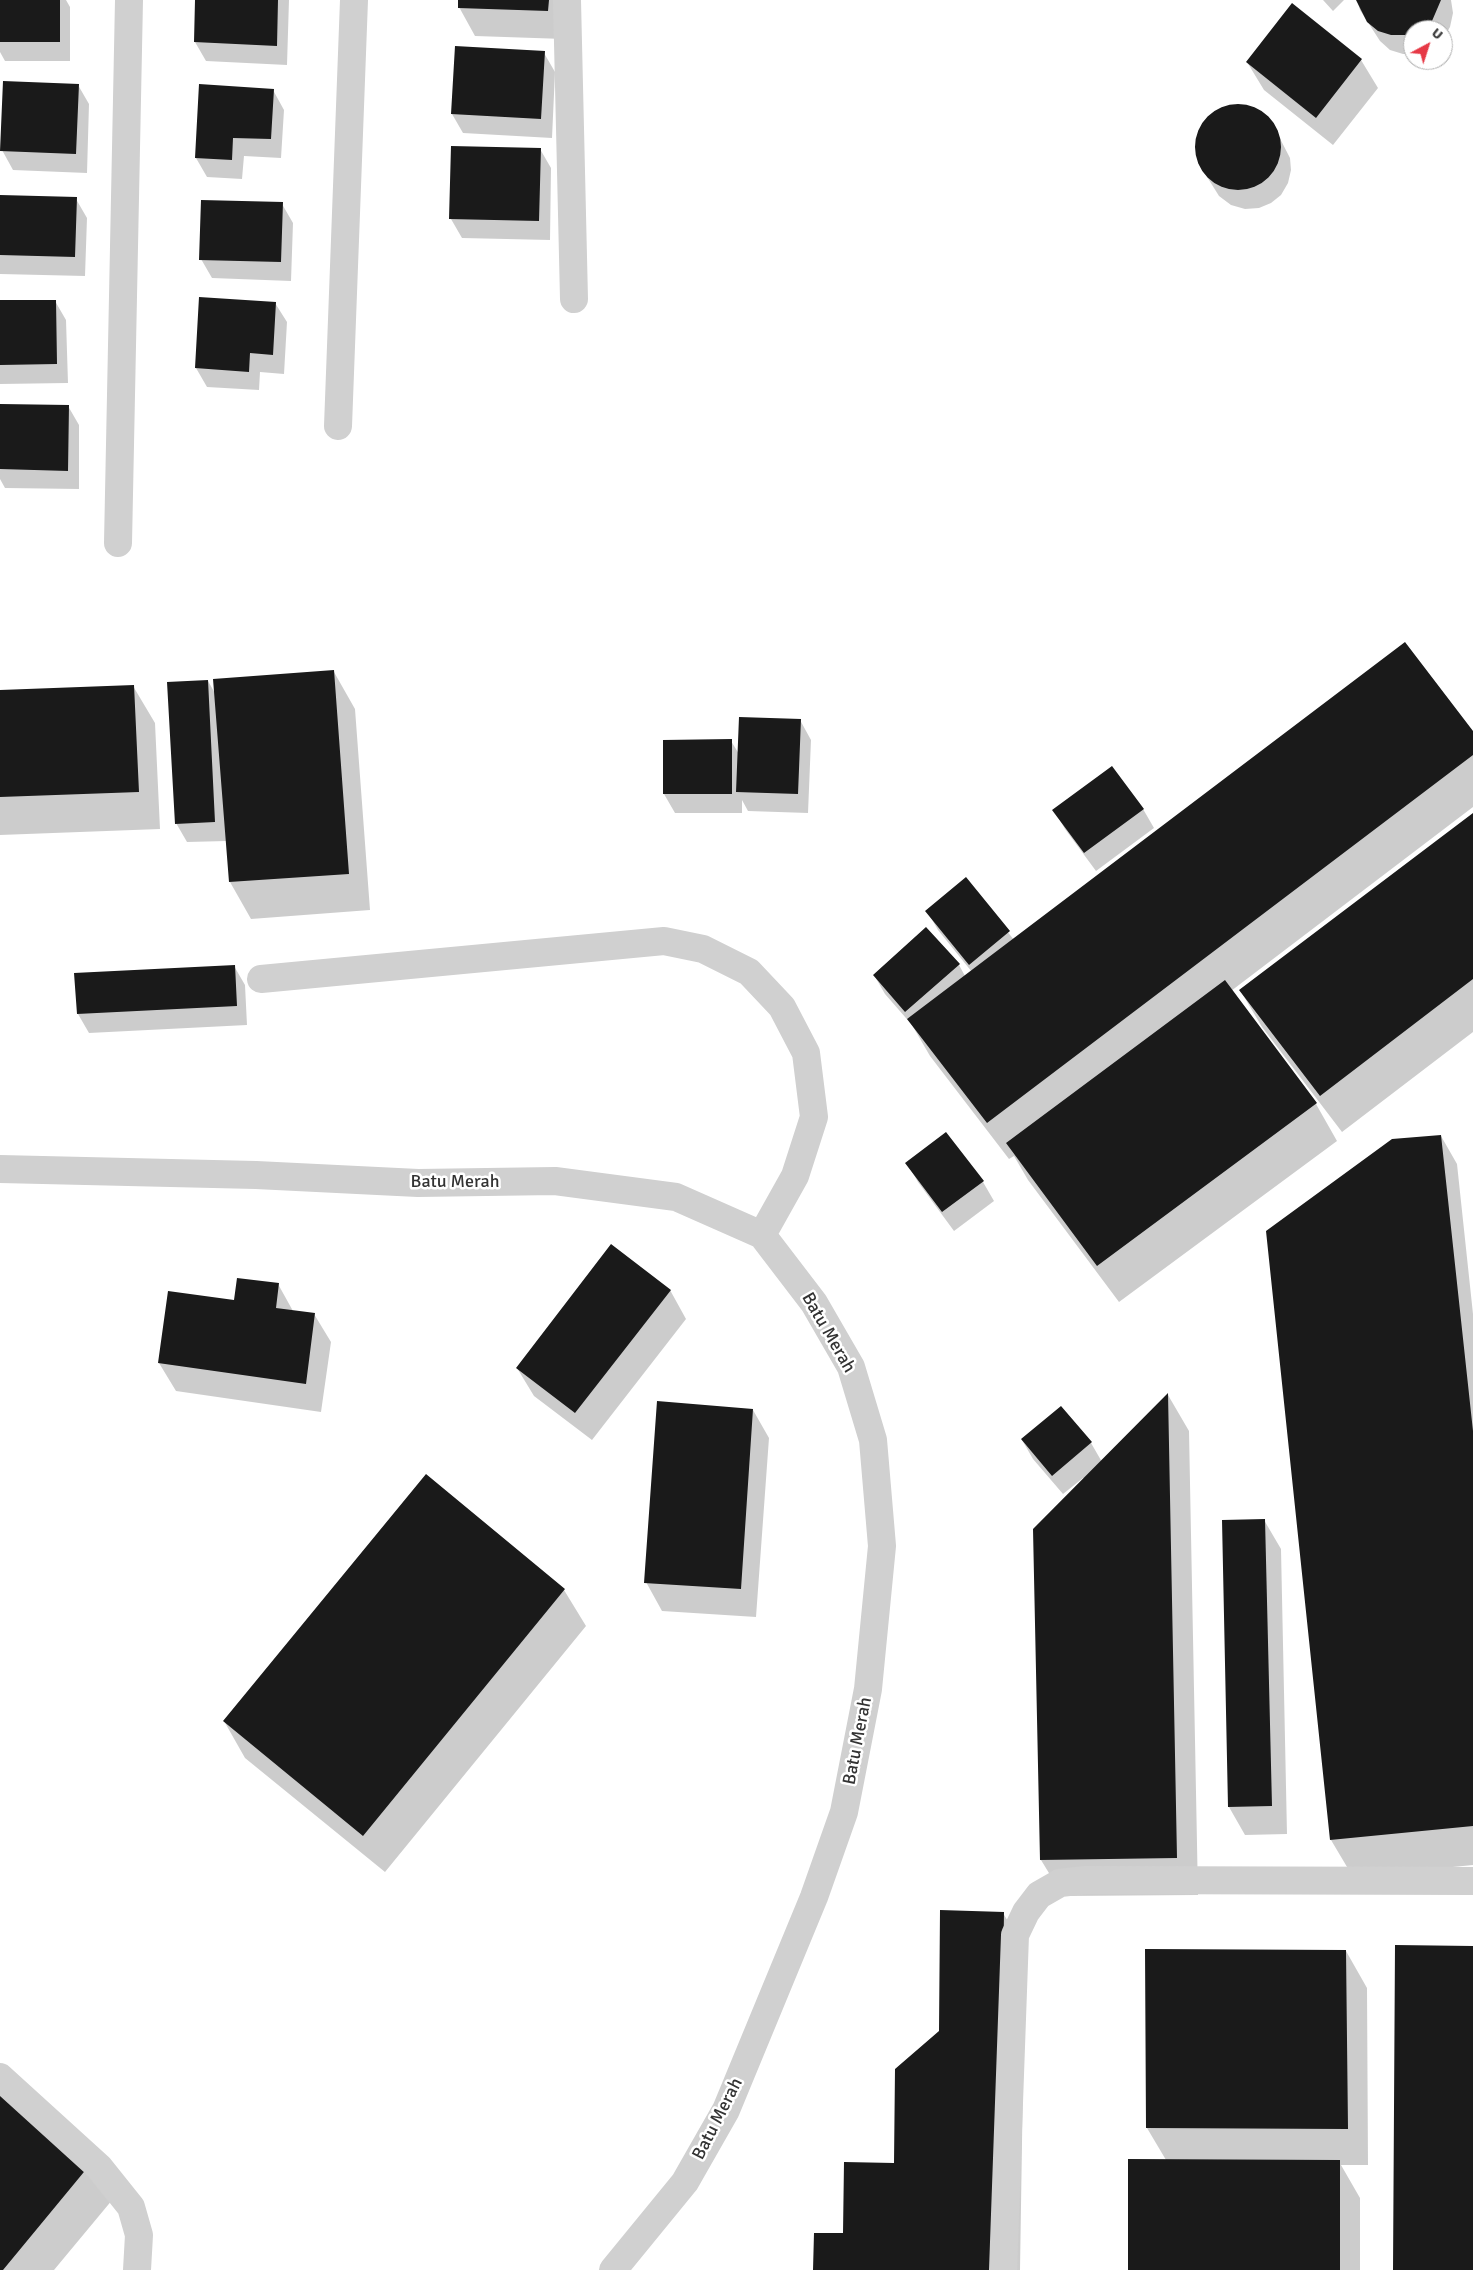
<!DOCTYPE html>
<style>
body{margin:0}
#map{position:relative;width:1473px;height:2270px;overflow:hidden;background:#fff;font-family:Signika,sans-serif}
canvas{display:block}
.north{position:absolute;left:1403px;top:20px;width:50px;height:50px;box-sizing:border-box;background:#fff;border:1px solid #adadad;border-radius:50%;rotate:40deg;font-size:14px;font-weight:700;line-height:20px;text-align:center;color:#333}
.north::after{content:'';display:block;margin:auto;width:18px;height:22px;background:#e63946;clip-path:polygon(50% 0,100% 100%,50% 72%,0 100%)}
</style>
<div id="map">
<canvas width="1473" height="2270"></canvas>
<div class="north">U</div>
</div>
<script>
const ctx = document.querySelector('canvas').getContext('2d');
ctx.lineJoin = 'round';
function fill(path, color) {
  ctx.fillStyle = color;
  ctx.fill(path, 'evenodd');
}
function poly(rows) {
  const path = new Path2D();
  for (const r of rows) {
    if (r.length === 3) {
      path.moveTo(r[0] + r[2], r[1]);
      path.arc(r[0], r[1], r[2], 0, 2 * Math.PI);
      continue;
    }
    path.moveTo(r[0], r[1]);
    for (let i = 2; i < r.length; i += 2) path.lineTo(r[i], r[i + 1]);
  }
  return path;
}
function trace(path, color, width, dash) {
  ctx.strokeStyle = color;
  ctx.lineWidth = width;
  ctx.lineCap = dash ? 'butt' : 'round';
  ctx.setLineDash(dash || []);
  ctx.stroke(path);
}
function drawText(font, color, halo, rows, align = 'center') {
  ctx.font = font + ' Signika,sans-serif';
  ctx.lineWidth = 5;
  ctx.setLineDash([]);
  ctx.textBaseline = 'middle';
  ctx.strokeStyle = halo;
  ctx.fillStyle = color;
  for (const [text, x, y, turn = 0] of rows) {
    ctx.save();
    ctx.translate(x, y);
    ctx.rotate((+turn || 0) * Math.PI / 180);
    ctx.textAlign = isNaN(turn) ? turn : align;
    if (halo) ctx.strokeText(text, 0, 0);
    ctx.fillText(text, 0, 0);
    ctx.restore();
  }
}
fill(poly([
 [0,0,66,0,70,7,70,61,5,61,0,52],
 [197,0,289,0,287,65,206,61,195,42],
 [459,0,566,0,564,39,475,36,459,7],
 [1323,0,1344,0,1333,11],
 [1357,0,1451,0,1453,13,1450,27,1443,39,1443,30,1413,30,1413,54,1403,54,1390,50,1380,41,1360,10],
 [544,53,555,72,552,138,463,133,452,114],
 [1361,60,1378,88,1333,145,1264,90,1247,62],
 [78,85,89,104,87,173,13,170,2,150],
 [273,90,284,110,281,158,244,156,242,179,207,177,196,158],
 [1240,106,1253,108,1265,115,1273,125,1290,158,1291,170,1288,183,1281,195,1271,203,1259,208,1245,209,1231,205,1219,196,1199,164,1196,150,1197,136,1203,122,1214,113,1227,107],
 [540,149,551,168,550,240,462,238,451,219],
 [0,196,76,199,87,218,85,276,0,274],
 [282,204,293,223,291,281,212,278,201,259],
 [55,301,66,320,68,383,0,384,0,302],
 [275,303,287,322,284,374,260,372,259,390,207,387,196,368],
 [0,405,68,406,79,425,79,489,5,488,0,479],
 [334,672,355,709,370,910,251,919,230,882,227,841,187,842,176,823,208,681,216,695],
 [133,686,155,723,160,829,0,835,0,691],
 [800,720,811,740,808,813,748,811,742,800,742,813,675,813,664,794,731,741,739,754],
 [1473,733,1473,807,1231,991,1316,1104,1337,1141,1119,1302,1028,1180,1014,1156,1009,1159,930,1056,912,1025,885,994,874,975,959,965,965,976,972,972,938,930,927,911,966,879,1014,940],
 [1143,809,1154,828,1096,871,1065,829,1054,810],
 [1473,814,1473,1032,1342,1132,1262,1027,1240,990],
 [234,966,245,985,247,1025,89,1033,78,1014],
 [1441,1136,1457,1164,1473,1314,1473,1865,1353,1877,1331,1840,1267,1232],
 [907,1163,983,1182,994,1201,954,1231,918,1182],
 [278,1284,293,1311,314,1314,331,1342,321,1412,176,1391,159,1363,235,1301],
 [670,1290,686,1319,592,1440,534,1396,517,1368],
 [1168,1395,1189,1431,1198,1895,1063,1896,1041,1860,1085,1479,1083,1478,1063,1494,1033,1459,1022,1440,1091,1443,1102,1462],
 [753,1410,769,1438,756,1617,662,1611,646,1582],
 [1264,1520,1281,1549,1287,1834,1245,1835,1229,1807],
 [564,1590,586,1626,385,1872,245,1758,224,1721],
 [1003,1913,1025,1950,1020,2270,814,2270,844,2234,895,2164,940,2031],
 [1147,1950,1346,1951,1367,1988,1368,2165,1341,2165,1360,2198,1360,2270,1130,2270,1166,2160,1147,2128],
 [92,2162,113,2199,54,2270,0,2270]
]), '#0003');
fill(poly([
 [0,0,60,0,60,42,0,42],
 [195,0,278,0,277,46,194,42],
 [458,0,549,0,548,11,458,8],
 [1356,0,1441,0,1432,21,1420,30,1413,30,1413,33,1405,35,1391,35,1378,31,1367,22],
 [1292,3,1362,59,1316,118,1246,62],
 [455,46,545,51,541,119,451,114],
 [3,81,79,84,76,154,0,151],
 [199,84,274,89,271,139,233,138,232,160,195,158],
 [1238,147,43],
 [451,146,541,148,539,221,449,219],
 [0,195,77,197,75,257,0,255],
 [201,200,283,202,281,262,199,260],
 [199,297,276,302,273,355,250,353,249,372,195,368],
 [0,300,56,300,57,364,0,365],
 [0,404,69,405,68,471,0,469],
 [1405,642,1473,731,1473,755,987,1123,907,1019],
 [334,670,349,874,229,882,213,679],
 [208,680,215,822,175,824,167,682],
 [134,685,139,792,0,797,0,690],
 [739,717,801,719,798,794,736,792],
 [732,739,732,794,663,794,663,740],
 [1112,766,1144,809,1084,853,1052,810],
 [1473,813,1473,979,1320,1096,1239,990],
 [966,877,1010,931,969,965,925,911],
 [926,927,960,964,905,1012,873,975],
 [235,965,237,1006,77,1014,74,973],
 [1225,980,1317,1103,1097,1266,1006,1143],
 [946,1132,984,1181,942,1212,905,1163],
 [1441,1135,1473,1431,1473,1826,1330,1840,1266,1231,1392,1139],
 [611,1244,671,1290,575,1413,516,1368],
 [237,1278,279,1283,276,1308,315,1313,306,1384,158,1363,168,1291,234,1300],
 [1168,1393,1177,1858,1040,1860,1033,1529],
 [657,1401,753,1409,741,1589,644,1583],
 [1061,1406,1092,1442,1052,1476,1021,1439],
 [426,1474,565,1589,363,1836,223,1721],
 [1265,1519,1272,1806,1228,1807,1222,1520],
 [940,1910,1004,1912,999,2270,813,2270,814,2233,843,2233,844,2162,894,2163,895,2069,939,2031],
 [1395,1945,1473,1946,1473,2270,1393,2270],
 [1145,1949,1346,1950,1348,2129,1146,2128],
 [0,2084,93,2161,3,2270,0,2270],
 [1128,2159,1340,2160,1340,2270,1128,2270]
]), '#1a1a1a');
trace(poly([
 [567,0,574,299],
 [338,426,354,0],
 [118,543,129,0],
 [261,979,664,941,703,949,749,972,782,1007,806,1053,814,1117,795,1176,762,1235],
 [0,1169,256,1175,418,1183,555,1181,676,1197,762,1235,814,1303,851,1367,873,1440,882,1546,868,1689,844,1812,814,1897,726,2110,685,2182,613,2270],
 [0,2077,99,2167,131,2207,139,2235,137,2270],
 [1003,2270,1015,1935,1026,1912,1039,1895,1060,1883,1087,1880,1473,1881]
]), '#d0d0d0', 28);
drawText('18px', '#333', '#fff', [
 ["Batu Merah",455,1182],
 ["Batu Merah",828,1333,60],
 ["Batu Merah",858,1741,-79],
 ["Batu Merah",718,2119,-63]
]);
</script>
